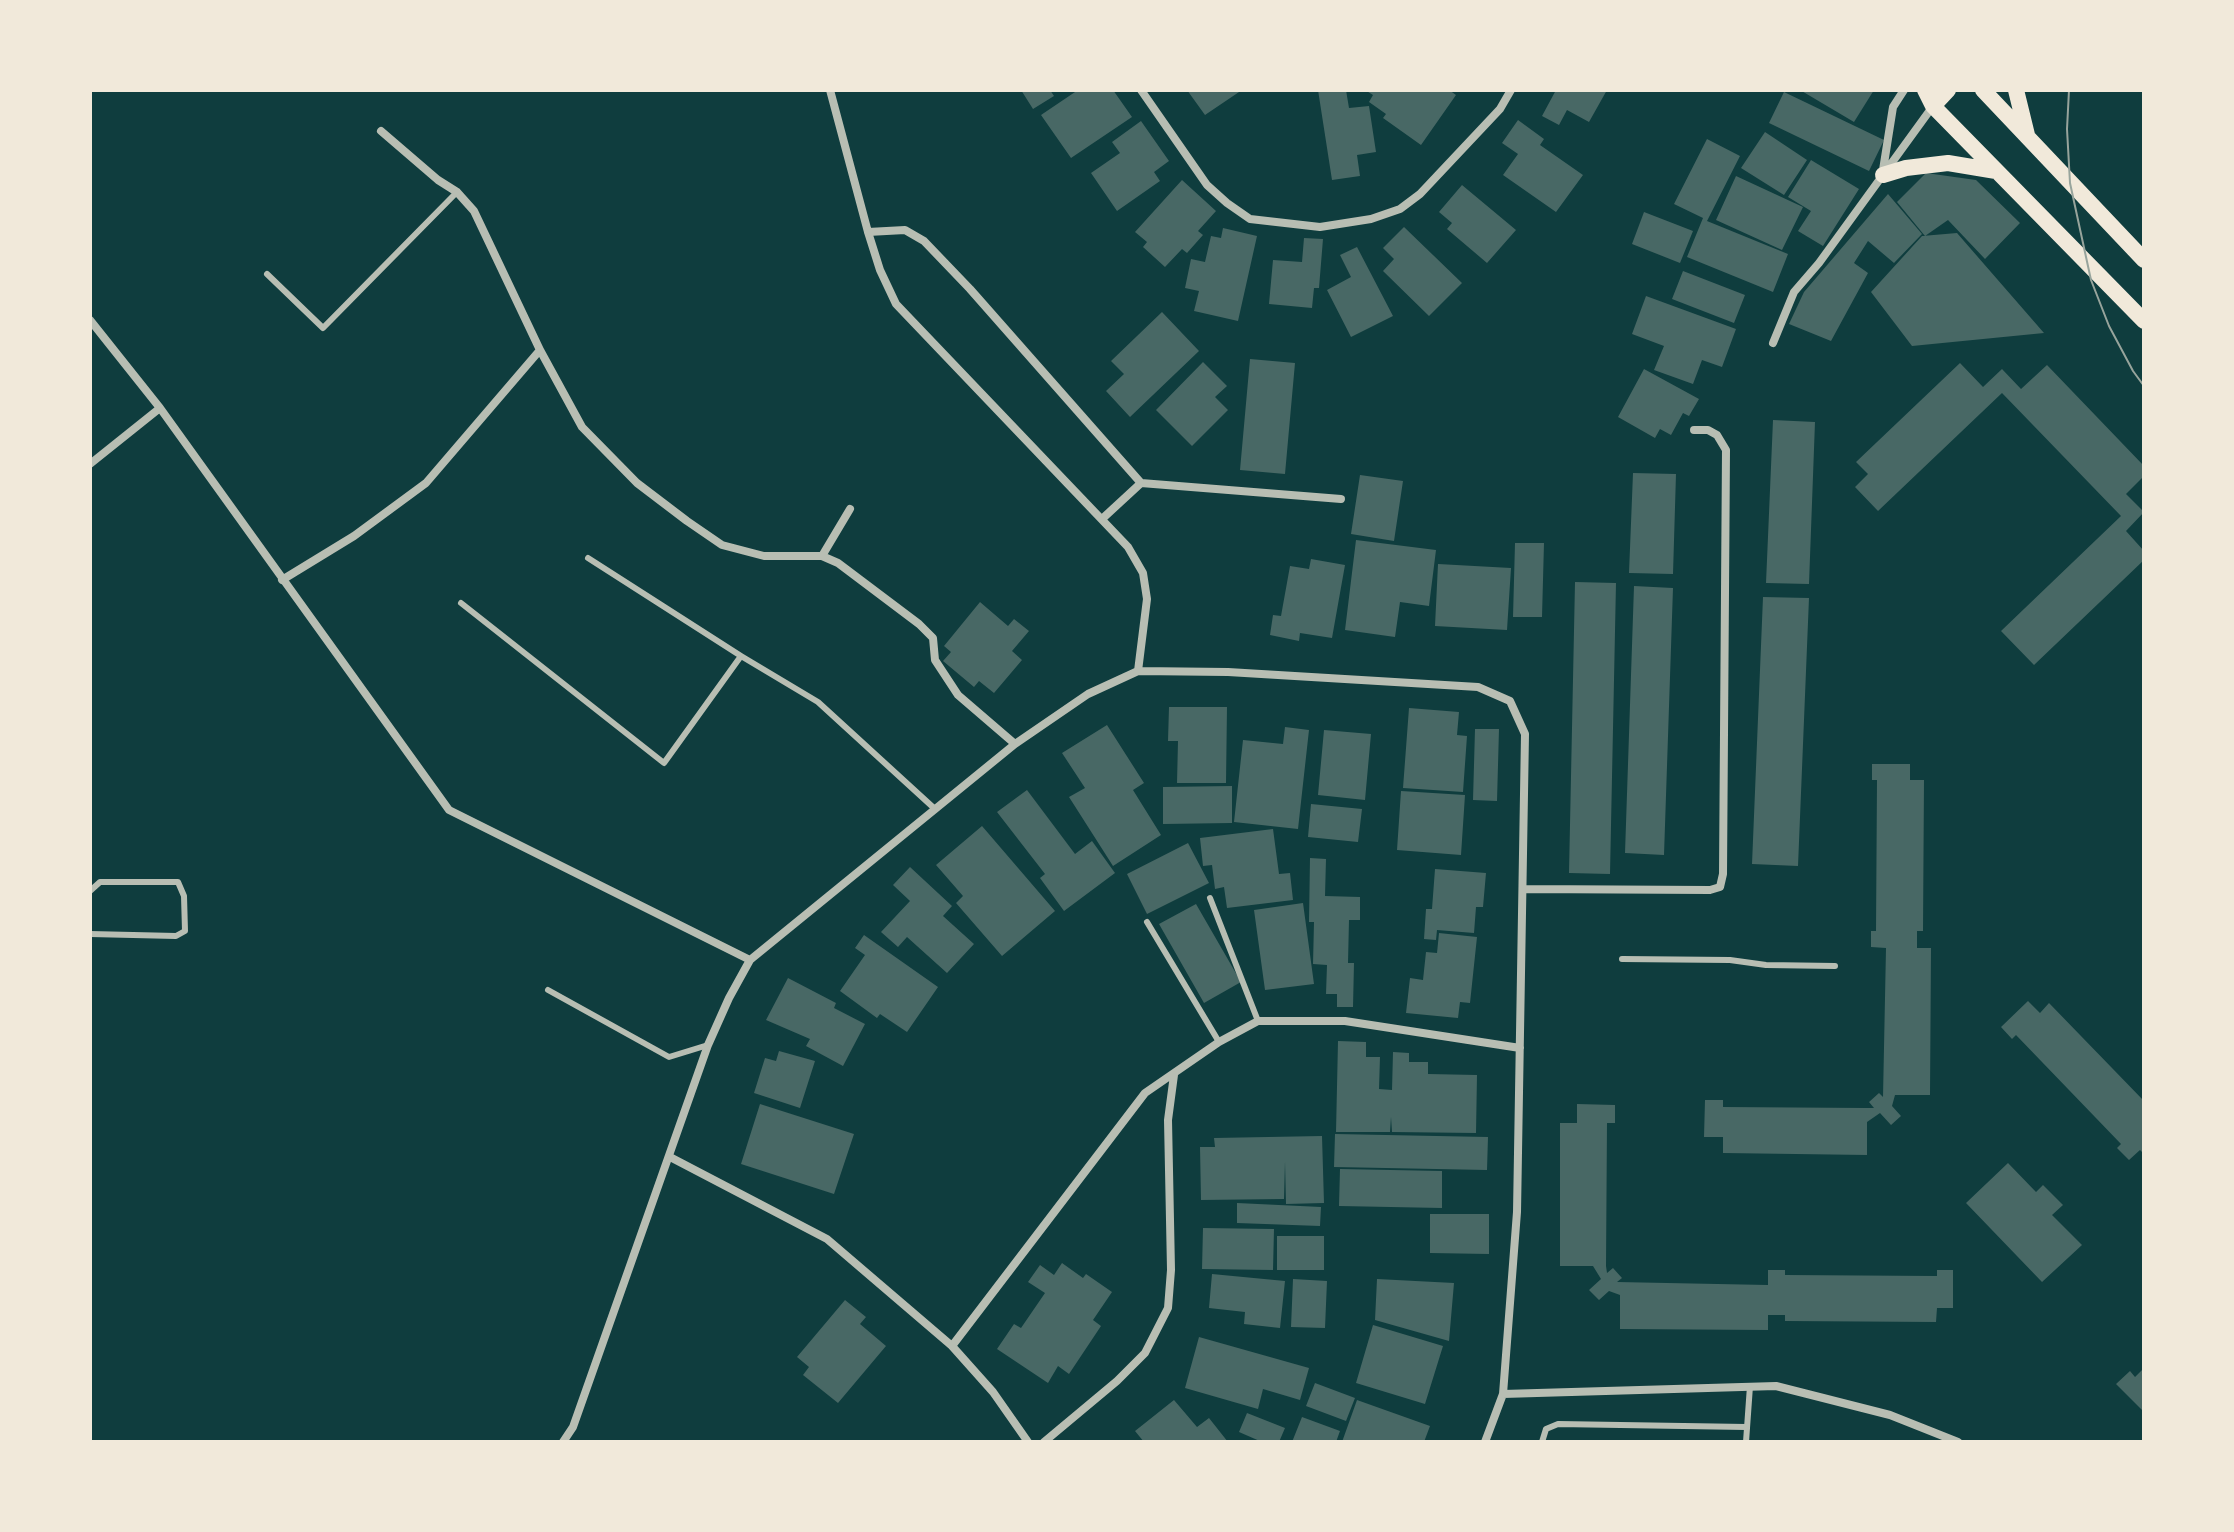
<!DOCTYPE html>
<style>
body{margin:0}
#map{position:relative;width:2234px;height:1532px;overflow:hidden;background:#0f3d3e;font-family:"Noto Sans",sans-serif}
canvas{display:block}
.frame{position:absolute;inset:0;border:92px solid #f1e9da;pointer-events:none}
</style>
<div id="map">
<canvas width="2234" height="1532"></canvas>
<div class="frame"></div>
</div>
<script>
const ctx = document.querySelector('canvas').getContext('2d');
ctx.lineJoin = 'round';
function fill(path, color) {
  ctx.fillStyle = color;
  ctx.fill(path, 'evenodd');
}
function poly(rows) {
  const path = new Path2D();
  for (const r of rows) {
    path.moveTo(r[0], r[1]);
    for (let i = 2; i < r.length; i += 2) path.lineTo(r[i], r[i + 1]);
  }
  return path;
}
function trace(path, color, width, dash) {
  ctx.strokeStyle = color;
  ctx.lineWidth = width;
  ctx.lineCap = dash ? 'butt' : 'round';
  ctx.setLineDash(dash || []);
  ctx.stroke(path);
}
fill(poly([
 [1021,90,1050,90,1054,96,1033,109],
 [1078,90,1113,90,1132,117,1071,158,1041,115],
 [1187,90,1242,90,1205,115],
 [1318,90,1346,90,1349,108,1369,106,1376,152,1357,155,1360,176,1332,180],
 [1365,90,1449,90,1456,95,1421,145,1383,118,1386,114,1369,102,1373,95],
 [1556,90,1607,90,1589,122,1567,110,1559,125,1542,116],
 [1800,90,1874,90,1854,122],
 [1784,92,1884,140,1869,171,1769,123],
 [1518,120,1544,139,1540,145,1583,175,1556,212,1503,175,1518,154,1502,143],
 [1141,121,1169,161,1154,172,1160,181,1117,211,1091,173,1120,153,1112,142],
 [1765,132,1807,160,1784,195,1741,168],
 [1707,139,1740,156,1707,221,1788,254,1773,292,1687,257,1703,218,1674,204],
 [1811,160,1859,189,1823,246,1798,231,1811,211,1788,197],
 [1926,173,1976,180,2020,223,1985,259,1948,220,1925,236,1897,202],
 [1736,176,1803,207,1782,250,1716,220],
 [1182,180,1216,211,1198,231,1203,235,1187,253,1182,249,1165,267,1143,247,1147,242,1135,232],
 [1462,185,1516,230,1487,263,1447,229,1452,223,1439,212],
 [1888,194,1922,234,1894,263,1868,241,1854,263,1868,273,1831,341,1789,324,1804,292],
 [1644,212,1693,231,1680,263,1632,244],
 [1404,227,1462,283,1429,316,1383,271,1394,259,1383,248],
 [1223,228,1257,236,1238,321,1194,311,1199,291,1185,288,1191,259,1205,262,1211,236,1221,238],
 [1957,233,2044,333,1912,346,1871,292,1922,236],
 [1304,238,1323,239,1319,288,1314,288,1312,308,1269,304,1273,260,1302,262],
 [1357,247,1393,316,1351,337,1327,290,1351,277,1340,255],
 [1683,271,1745,295,1734,323,1672,299],
 [1646,296,1736,329,1722,367,1702,360,1693,384,1654,370,1664,346,1632,334],
 [1162,312,1199,351,1130,417,1106,391,1124,374,1111,361],
 [1250,359,1295,363,1285,474,1240,470],
 [1203,362,1227,386,1215,397,1228,410,1192,446,1156,410],
 [1960,363,1983,387,2002,369,2021,389,2047,365,2144,466,2144,476,2126,494,2144,512,2126,531,2144,551,2144,560,2034,665,2001,631,2121,516,2002,393,1878,511,1855,487,1868,474,1856,462],
 [1644,369,1699,399,1689,416,1683,413,1671,435,1660,429,1655,438,1618,417],
 [1773,420,1815,422,1809,584,1766,583],
 [1633,473,1676,474,1673,574,1629,573],
 [1360,475,1403,481,1394,541,1351,534],
 [1356,540,1436,550,1429,606,1400,602,1395,637,1345,630],
 [1515,543,1544,543,1542,617,1513,617],
 [1311,559,1345,565,1332,638,1300,633,1299,641,1270,635,1273,615,1281,616,1290,566,1309,569],
 [1438,564,1511,568,1507,630,1435,626],
 [1575,582,1616,583,1610,874,1569,873],
 [1634,586,1673,588,1664,855,1625,853],
 [1763,597,1809,598,1798,866,1752,864],
 [980,602,1008,626,1014,619,1029,631,1012,651,1022,660,994,693,979,681,974,687,943,661,951,652,944,646],
 [1169,707,1227,707,1226,783,1177,783,1178,741,1168,741],
 [1409,708,1459,712,1457,735,1467,736,1463,792,1403,788],
 [1107,725,1144,783,1133,790,1161,835,1113,866,1069,797,1085,788,1062,753],
 [1285,727,1309,730,1298,829,1234,822,1243,740,1283,744],
 [1475,729,1499,729,1497,801,1473,800],
 [1324,730,1371,734,1365,800,1318,795],
 [1872,764,1910,764,1910,780,1924,780,1923,931,1917,931,1917,948,1931,948,1930,1095,1895,1095,1892,1106,1901,1116,1891,1125,1880,1113,1867,1122,1867,1155,1723,1153,1723,1137,1704,1137,1705,1100,1723,1100,1723,1107,1867,1108,1874,1108,1869,1102,1879,1093,1883,1097,1886,948,1871,947,1871,931,1876,931,1877,780,1872,780],
 [1232,786,1232,823,1163,824,1163,787],
 [1027,790,1075,854,1092,841,1115,873,1064,911,1040,878,1045,874,997,812],
 [1401,791,1465,795,1461,855,1397,850],
 [1311,804,1362,809,1358,842,1308,837],
 [982,826,1055,911,1002,956,956,903,963,896,936,865],
 [1273,829,1279,874,1290,873,1293,900,1227,908,1224,887,1215,889,1212,865,1203,866,1200,838],
 [1188,843,1209,883,1147,914,1127,874],
 [1310,858,1326,859,1325,896,1360,897,1360,920,1349,920,1348,963,1354,963,1353,1007,1337,1007,1337,994,1326,994,1327,965,1313,964,1314,922,1309,922],
 [910,867,952,906,943,916,974,944,947,973,907,937,898,947,881,932,910,901,893,885],
 [1435,869,1486,873,1483,907,1476,907,1474,933,1437,930,1436,940,1424,939,1426,909,1432,909],
 [1303,903,1314,984,1265,990,1254,910],
 [1196,904,1241,982,1204,1003,1159,924],
 [1439,933,1477,937,1470,1003,1460,1002,1458,1018,1406,1013,1410,978,1423,980,1426,952,1437,953],
 [864,935,938,987,907,1032,880,1014,877,1018,840,991,865,955,855,948],
 [788,978,836,1003,834,1008,865,1024,843,1066,806,1046,810,1039,766,1020],
 [2028,1001,2040,1013,2049,1003,2144,1101,2144,1154,2140,1150,2129,1160,2117,1148,2121,1144,2016,1035,2012,1039,2001,1027],
 [1338,1041,1366,1042,1366,1057,1380,1057,1379,1089,1392,1090,1393,1052,1409,1053,1409,1062,1428,1062,1428,1074,1477,1075,1476,1133,1392,1132,1391,1117,1390,1132,1336,1132],
 [779,1051,815,1061,800,1108,754,1093,765,1058,776,1061],
 [760,1104,854,1134,834,1194,741,1164],
 [1577,1104,1615,1105,1615,1123,1607,1123,1606,1266,1607,1273,1613,1268,1622,1278,1617,1282,1768,1285,1768,1270,1785,1270,1785,1275,1937,1276,1937,1270,1953,1270,1953,1308,1937,1308,1936,1322,1785,1321,1785,1315,1768,1315,1768,1330,1620,1329,1620,1295,1609,1291,1599,1300,1589,1290,1601,1279,1593,1266,1560,1266,1560,1123,1577,1123],
 [1335,1134,1488,1137,1487,1170,1334,1167],
 [1322,1136,1324,1203,1286,1204,1285,1162,1284,1199,1201,1200,1200,1147,1215,1147,1214,1138],
 [2008,1163,2036,1192,2043,1185,2063,1205,2052,1215,2082,1245,2042,1282,1966,1203],
 [1340,1169,1442,1171,1442,1208,1339,1206],
 [1237,1203,1321,1207,1320,1226,1237,1223],
 [1430,1214,1489,1214,1489,1254,1430,1253],
 [1203,1228,1274,1229,1273,1270,1202,1269],
 [1277,1236,1324,1236,1324,1270,1277,1270],
 [1062,1263,1083,1278,1086,1274,1112,1292,1093,1320,1101,1326,1069,1374,1058,1366,1048,1383,997,1349,1014,1324,1021,1328,1045,1293,1028,1282,1040,1265,1054,1275],
 [1212,1274,1285,1281,1280,1328,1244,1324,1245,1312,1209,1308],
 [1293,1279,1327,1281,1325,1328,1291,1327],
 [1377,1279,1454,1283,1449,1341,1375,1320],
 [845,1300,866,1317,860,1324,886,1346,838,1403,803,1375,809,1367,797,1357],
 [1373,1325,1443,1346,1425,1404,1356,1383],
 [1199,1337,1309,1368,1300,1400,1263,1389,1258,1409,1185,1388],
 [2144,1368,2144,1412,2116,1384,2130,1371,2135,1377],
 [1315,1383,1355,1398,1346,1421,1306,1406],
 [1174,1400,1197,1427,1209,1418,1228,1442,1144,1442,1135,1431],
 [1357,1400,1430,1426,1424,1442,1342,1442],
 [1247,1413,1285,1428,1279,1442,1262,1442,1239,1432],
 [1302,1417,1340,1431,1336,1442,1292,1442]
]), '#486865');
trace(poly([
 [267,274,323,328,457,192],
 [588,558,741,656],
 [461,603,664,763,741,656,818,702,935,809],
 [90,891,100,882,178,882,184,896,185,931,176,936,90,934],
 [1210,898,1258,1021],
 [1147,922,1219,1042],
 [1622,959,1730,960,1766,965,1835,966],
 [548,990,669,1057,708,1045],
 [1542,1442,1546,1429,1558,1424,1746,1427],
 [1746,1442,1750,1386]
]), '#b8beb3', 6);
trace(poly([
 [830,90,868,232,880,270,896,304,1128,547,1143,573,1147,599,1138,671],
 [1141,90,1207,185,1227,203,1250,219,1320,227,1371,219,1400,209,1420,194,1500,109,1511,90],
 [1883,170,1893,107,1904,90],
 [868,232,905,230,924,241,970,289,1141,483,1341,499],
 [90,320,160,408,449,810,750,960],
 [1773,343,1794,292,1819,263,1933,106],
 [540,350,582,427,637,483,687,521,722,545,764,556,822,556],
 [90,464,160,408],
 [850,509,822,556,838,563,919,624,933,638,935,660,958,695,1015,744],
 [1102,519,1141,483],
 [282,580,354,536,426,483,540,350,474,211,457,192,438,180,381,131],
 [1523,889,1710,890,1720,887,1723,874,1726,450,1717,435,1708,430,1694,430],
 [670,1157,827,1239,952,1346,993,1392,1028,1442],
 [952,1346,1145,1093,1219,1042,1258,1021,1345,1021,1520,1048],
 [1503,1394,1776,1386,1890,1415,1958,1442],
 [563,1442,573,1427,708,1045,729,998,750,960,1015,744,1088,694,1138,671,1228,672,1478,687,1510,701,1525,734,1517,1212,1503,1394,1485,1442],
 [1044,1442,1117,1381,1145,1353,1168,1308,1171,1270,1168,1120,1174,1075]
]), '#b8beb3', 8);
trace(poly([
 [1925,90,1933,106,2144,321],
 [1983,90,2144,260],
 [2016,90,2027,135],
 [1933,106,1948,90],
 [1883,175,1906,168,1948,163,1996,171]
]), '#f1e9da', 16);
trace(poly([
 [2069,90,2067,129,2070,183,2091,280,2109,326,2133,371,2144,386]
]), '#97a49c', 2);
</script>
